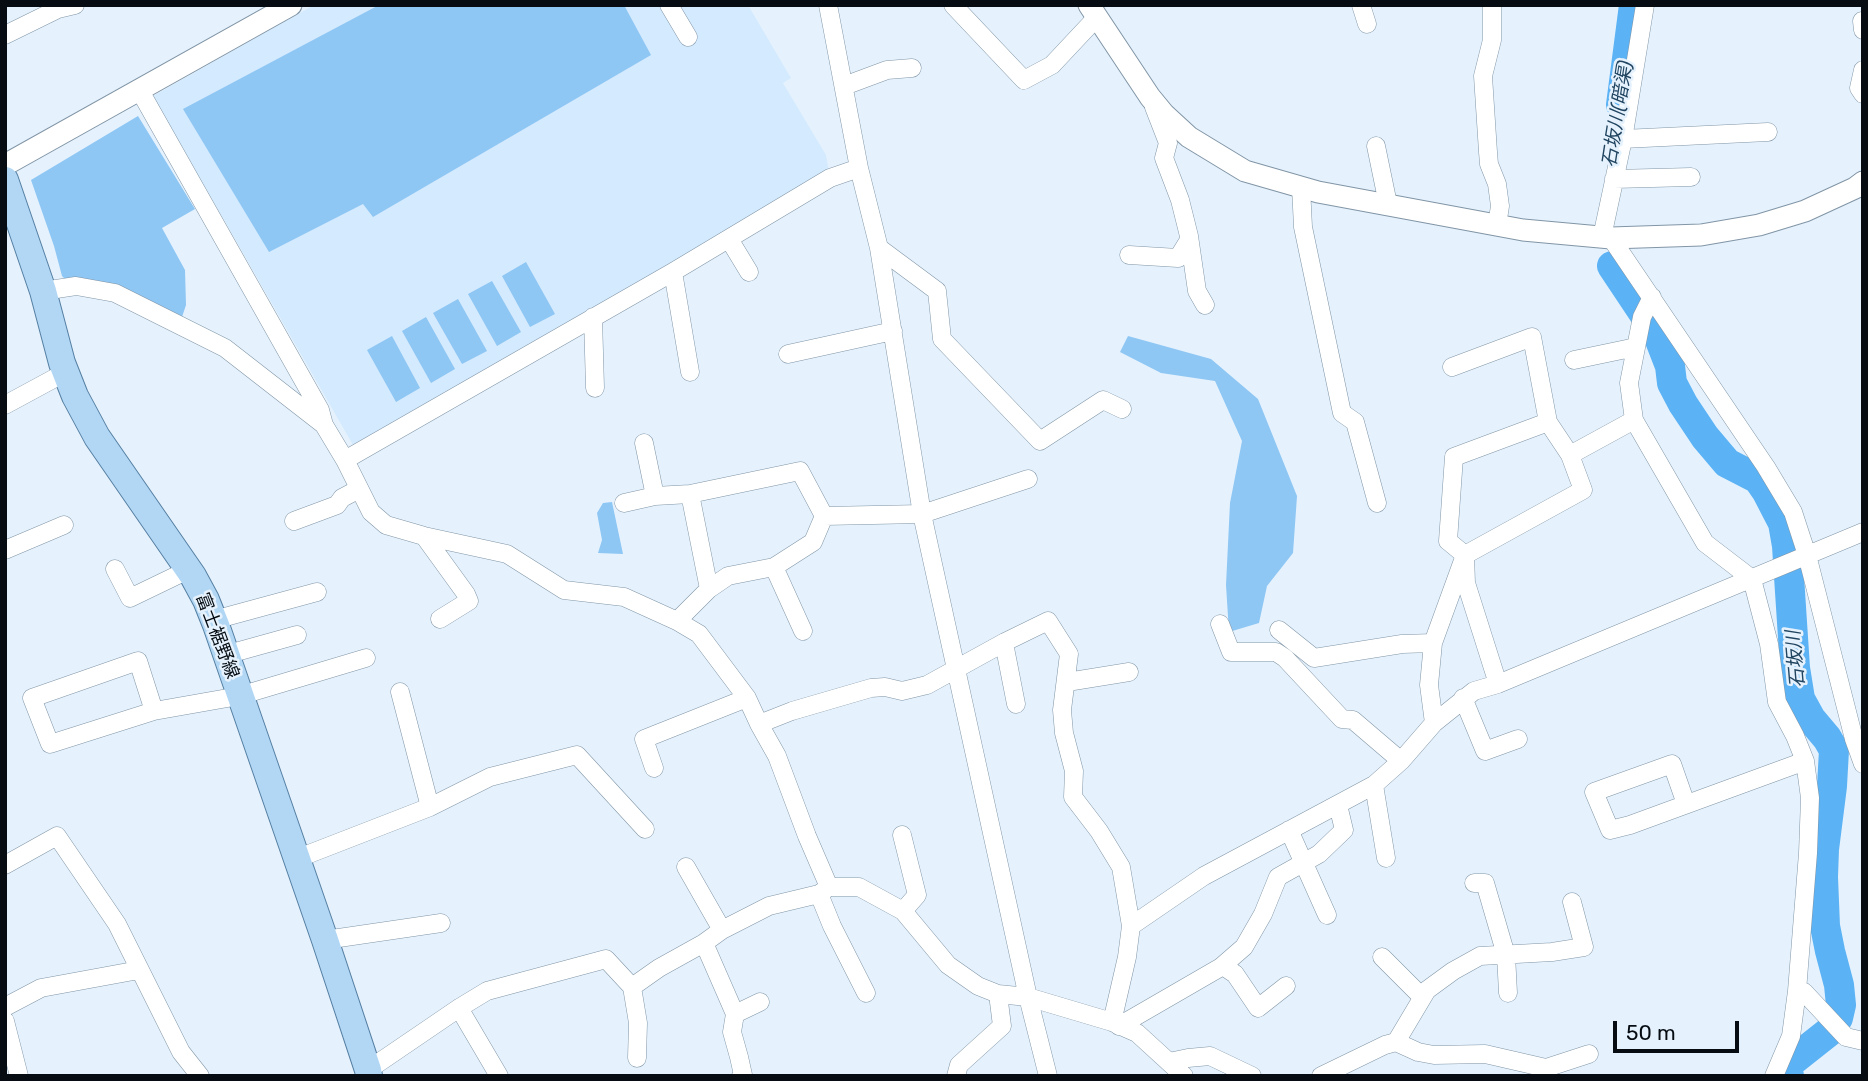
<!DOCTYPE html>
<meta charset="utf-8">
<style>
body{margin:0}
#map{position:relative;width:1868px;height:1081px;overflow:hidden;background:#e5f2fd;font-family:Rubik,sans-serif}
canvas{display:block}
.frame{position:absolute;inset:0;border:7px solid #060c12;pointer-events:none}
.scale{position:absolute;left:1613px;top:1021px;width:126px;height:32px;box-sizing:border-box;border:4px solid #060c12;border-top:0;padding-left:9px;font-size:21px;line-height:24px;white-space:nowrap;color:#060c12;-webkit-text-stroke:5px #e5f2fd;paint-order:stroke}
</style>
<div id="map">
<canvas width="1868" height="1081"></canvas>
<div class="frame"></div>
<div class="scale">50 m</div>
</div>
<script>
const ctx = document.querySelector('canvas').getContext('2d');
ctx.lineJoin = 'round';
function fill(path, color) {
  ctx.fillStyle = color;
  ctx.fill(path, 'evenodd');
}
function poly(rows) {
  const path = new Path2D();
  for (const r of rows) {
    path.moveTo(r[0], r[1]);
    for (let i = 2; i < r.length; i += 2) path.lineTo(r[i], r[i + 1]);
  }
  return path;
}
function trace(path, color, width, dash) {
  ctx.strokeStyle = color;
  ctx.lineWidth = width;
  ctx.lineCap = dash ? 'butt' : 'round';
  ctx.setLineDash(dash || []);
  ctx.stroke(path);
}
function drawText(font, color, halo, rows, align = 'center') {
  ctx.font = font + ' Rubik,"Noto Sans JP",sans-serif';
  ctx.lineWidth = 5;
  ctx.setLineDash([]);
  ctx.textBaseline = 'middle';
  ctx.strokeStyle = halo;
  ctx.fillStyle = color;
  for (const [text, x, y, turn = 0] of rows) {
    ctx.save();
    ctx.translate(x, y);
    ctx.rotate((+turn || 0) * Math.PI / 180);
    ctx.textAlign = isNaN(turn) ? turn : align;
    if (halo) ctx.strokeText(text, 0, 0);
    ctx.fillText(text, 0, 0);
    ctx.restore();
  }
}
fill(poly([
 [314,5,748,5,791,78,783,83,826,155,830,178,353,445,153,96]
]), '#d4eafe');
fill(poly([
 [379,5,624,5,651,55,373,217,363,204,269,252,183,109],
 [138,116,195,209,162,228,185,270,186,305,181,320,67,281,62,276,54,246,31,180],
 [526,262,555,314,530,327,502,276],
 [492,281,521,332,497,346,468,294],
 [458,299,487,351,462,364,433,313],
 [426,317,455,369,431,383,402,331],
 [392,336,420,388,396,402,367,350],
 [1128,336,1211,359,1258,399,1297,496,1293,553,1267,586,1259,623,1229,632,1226,585,1230,503,1242,441,1215,381,1161,373,1120,352],
 [612,502,623,554,598,553,602,540,597,513,603,503]
]), '#8ec6f4');
trace(poly([
 [1621,105,1634,5],
 [1612,266,1658,335,1670,366,1672,383,1683,404,1705,437,1727,463,1758,479,1767,492,1783,523,1787,546,1795,668,1800,699,1811,719,1827,738,1834,750,1832,786,1824,849,1823,877,1825,926,1830,951,1839,985,1841,1005,1838,1018,1830,1031,1787,1065,1785,1070,1789,1076]
]), '#5bb2f4', 30);
const minor = poly([
 [669,5,688,37],
 [828,5,859,168,879,248,922,514,1028,997,1048,1076],
 [953,5,1024,80,1052,65,1097,17],
 [1361,5,1367,24],
 [1492,5,1492,40,1483,76,1488,152,1489,164,1497,184,1500,206,1497,225],
 [1862,21,1863,30],
 [5,35,58,9,75,5],
 [1863,70,1859,88,1863,94],
 [844,86,887,70,912,68],
 [140,91,320,410,324,425,345,460,371,512,386,525,424,536,507,554,564,590,624,597,677,621,699,634,747,698,759,724,777,756,807,836,829,887],
 [1154,107,1168,143,1164,158,1180,200,1189,236,1197,291,1205,305],
 [1623,139,1768,132],
 [1376,146,1388,204],
 [1614,179,1691,177],
 [1301,187,1303,227,1342,413,1355,422,1377,503],
 [1602,237,1623,139,1645,5],
 [1611,238,1766,467,1793,512,1807,555,1854,739,1863,764],
 [729,239,749,272],
 [879,248,937,291,942,339,1040,441,1103,400,1122,409],
 [1129,255,1178,258,1189,240],
 [673,272,690,372],
 [43,291,76,286,115,293,225,348,324,425],
 [1652,297,1642,317,1629,383,1634,420,1705,543,1752,579,1769,644,1777,702,1795,736,1805,761,1810,798,1808,853,1797,991,1791,1036,1774,1076],
 [593,317,595,388],
 [788,354,893,331],
 [1574,360,1636,347],
 [1452,367,1532,337,1548,422],
 [5,405,66,372],
 [644,443,655,496],
 [1570,455,1634,420],
 [345,460,673,272,830,178,859,168],
 [690,494,709,589],
 [624,503,655,496,690,494,800,471,824,516],
 [294,521,337,505,342,498,359,489],
 [424,536,466,594,469,601,440,619],
 [5,550,64,525],
 [774,567,803,631],
 [115,569,130,598,188,570],
 [214,620,317,592],
 [677,621,709,589,728,576,774,567,813,542,824,516,922,514,1028,479],
 [1220,624,1231,652,1276,652,1285,658,1342,719,1353,720,1401,761],
 [1279,630,1314,658,1402,644,1433,643],
 [1004,643,1016,704],
 [225,655,297,635],
 [1067,682,1129,672],
 [400,692,430,807],
 [1463,698,1485,751,1518,739],
 [154,711,138,661,32,698,50,744,154,711,239,696,366,658],
 [1434,723,1429,685,1433,643,1465,555,1583,490,1570,455,1548,422,1454,457,1448,541,1465,555,1466,583,1498,684],
 [759,724,792,711,871,688,885,687,902,691,927,685,1005,642,1048,621,1069,654,1062,710,1064,733,1074,771,1073,797,1099,831,1121,867,1131,926],
 [654,768,644,739,747,698],
 [1374,785,1386,858],
 [1686,804,1672,764,1594,792,1610,830,1630,825,1805,761],
 [1289,830,1327,915],
 [902,835,917,895,903,911],
 [296,859,430,807,490,777,577,755,645,829],
 [5,865,57,836,117,924,181,1052,200,1076],
 [686,867,722,930],
 [1474,883,1485,883,1506,955,1508,993],
 [819,894,832,926,866,993],
 [325,940,441,923],
 [704,943,735,1014,732,1032,739,1057,743,1075,741,1076],
 [1382,957,1422,997],
 [1223,966,1235,974,1258,1008,1286,986],
 [632,987,638,1023,637,1058],
 [1797,991,1804,992,1846,1037,1863,1041],
 [5,1007,41,988,139,970],
 [459,1008,499,1076],
 [735,1014,760,1002],
 [5,1021,19,1076],
 [1112,1022,1127,957,1131,926,1204,876,1374,785,1401,761,1434,723,1474,691,1498,684,1863,532],
 [1119,1026,1221,967,1244,947,1263,914,1278,877,1319,854,1344,830,1338,805],
 [1396,1042,1418,1052,1434,1055,1485,1054,1546,1068,1589,1054],
 [1169,1062,1188,1058,1210,1056,1252,1076],
 [368,1070,459,1008,487,991,606,959,632,987,659,968,704,943,722,930,769,906,819,894,829,887,859,887,903,911,948,965,978,986,998,994,1028,997,1112,1022,1137,1033,1184,1076],
 [956,1076,959,1065,1002,1026,998,994],
 [1321,1076,1385,1045,1396,1042,1427,990,1453,971,1480,956,1552,952,1584,947,1572,902]
]);
const tertiary = poly([
 [1089,5,1150,97,1164,114,1189,137,1245,171,1318,192,1523,230,1611,238,1701,235,1759,225,1805,211,1855,188,1863,182],
 [5,165,291,5]
]);
const primary = poly([
 [5,180,43,291,62,363,75,396,97,437,193,576,206,600,216,625,325,940,368,1070,369,1076]
]);
trace(minor, '#8195a6', 19);
trace(tertiary, '#8195a6', 23);
trace(primary, '#557fa2', 28);
trace(minor, '#fff', 18);
trace(tertiary, '#fff', 21);
trace(primary, '#b2d7f5', 26);
drawText('18px', '#060c12', '#e5f2fd', [
 ["富士裾野線",217,636,69]
]);
drawText('italic 19px', '#214561', '#e5f2fd', [
 ["石坂川(暗渠)",1618,114,-81],
 ["石坂川",1796,659,-95]
]);
</script>
